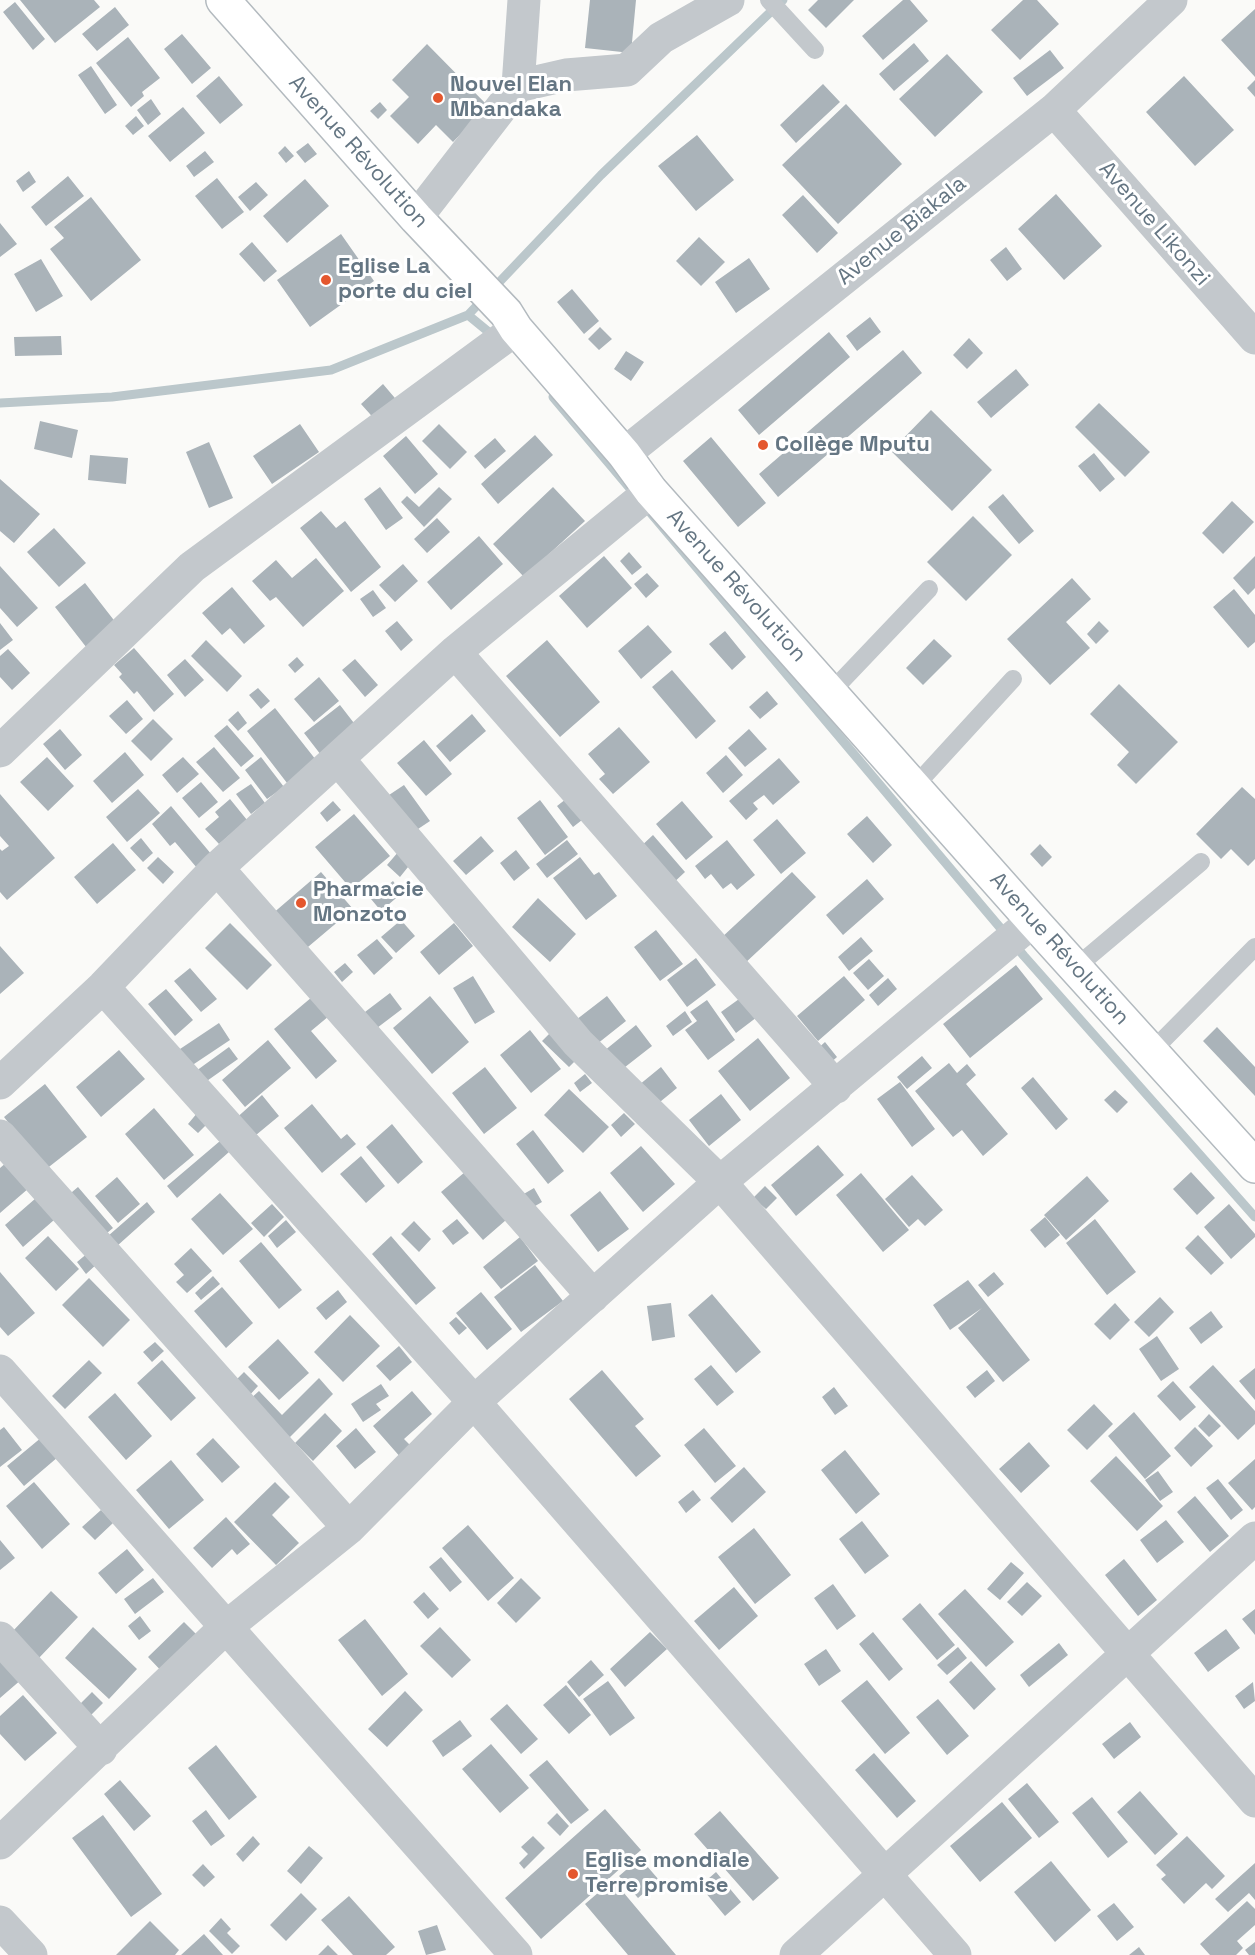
<!DOCTYPE html>
<meta charset="utf-8">
<style>
body{margin:0}
canvas{display:block;background:#fafaf8}
</style>
<canvas width="1255" height="1955"></canvas>
<script>
const ctx = document.querySelector('canvas').getContext('2d');
ctx.lineJoin = 'round';
function poly(rows) {
  const path = new Path2D();
  for (const r of rows) {
    path.moveTo(r[0], r[1]);
    for (let i = 2; i < r.length; i += 2) path.lineTo(r[i], r[i + 1]);
  }
  return path;
}
function trace(path, color, width, dash) {
  ctx.strokeStyle = color;
  ctx.lineWidth = width;
  ctx.lineCap = dash ? 'butt' : 'round';
  ctx.setLineDash(dash || []);
  ctx.stroke(path);
}
function fill(path, color) {
  ctx.fillStyle = color;
  ctx.fill(path, 'evenodd');
}
function drawText(font, color, halo, rows, align = 'center') {
  ctx.font = font + ' "Space Grotesk",sans-serif';
  ctx.lineWidth = 6;
  ctx.setLineDash([]);
  ctx.textBaseline = 'middle';
  ctx.strokeStyle = halo;
  ctx.fillStyle = color;
  for (const [text, x, y, turn = 0] of rows) {
    ctx.save();
    ctx.translate(x, y);
    ctx.rotate((+turn || 0) * Math.PI / 180);
    ctx.textAlign = isNaN(turn) ? turn : align;
    if (halo) ctx.strokeText(text, 0, 0);
    ctx.fillText(text, 0, 0);
    ctx.restore();
  }
}
trace(poly([
 [468,315,496,338],
 [553,397,1024,956,1255,1217],
 [0,403,112,397,331,370,468,315,601,175,783,0]
]), '#bbc7cb', 9);
fill(poly([
 [20,0,94,0,100,7,55,43],
 [590,0,636,0,631,53,585,48],
 [818,0,854,0,826,28,808,10],
 [903,0,910,0,928,21,883,60,862,36],
 [1023,0,1037,0,1059,24,1020,60,991,30],
 [15,2,45,39,33,50,3,12],
 [115,7,129,25,97,51,82,34],
 [1255,9,1255,77,1221,40],
 [182,34,211,68,192,84,164,49],
 [128,37,160,78,142,92,144,96,131,107,96,63],
 [914,43,929,61,894,91,879,74],
 [427,44,488,106,453,142,436,125,418,144,390,116,409,97,392,80],
 [1050,50,1064,68,1027,96,1013,78],
 [947,54,983,92,935,137,899,99],
 [91,66,117,105,105,114,78,75],
 [219,76,243,105,220,124,196,96],
 [1184,76,1234,130,1195,166,1146,112],
 [1255,80,1255,97,1247,88],
 [823,84,840,102,796,143,780,125],
 [151,99,161,114,148,125,137,110],
 [380,102,387,110,378,119,370,111],
 [846,104,902,164,838,224,782,165],
 [183,107,205,133,170,162,148,136],
 [136,116,144,126,133,135,125,126],
 [697,135,734,180,696,211,658,166],
 [308,143,317,154,305,163,296,152],
 [285,146,294,156,286,163,278,153],
 [205,151,214,162,194,177,186,166],
 [29,171,36,182,23,192,16,181],
 [68,176,84,196,46,226,31,207],
 [217,178,244,212,222,229,195,196],
 [305,179,329,206,287,243,263,216],
 [256,182,268,195,250,211,238,197],
 [1056,194,1102,246,1064,280,1018,229],
 [803,195,838,233,817,253,782,215],
 [91,197,141,260,91,301,50,249,64,238,54,227],
 [0,223,17,244,0,257],
 [341,234,374,281,310,327,277,280],
 [699,237,725,262,701,286,676,261],
 [252,242,277,271,264,282,239,254],
 [1006,247,1022,269,1007,281,990,260],
 [749,258,770,289,736,313,715,282],
 [41,259,63,296,36,312,14,274],
 [572,289,599,321,584,334,557,302],
 [870,317,881,332,857,351,846,336],
 [600,327,612,339,599,350,588,339],
 [829,332,850,357,759,435,738,410],
 [61,336,62,355,15,356,14,337],
 [969,338,983,353,967,369,953,355],
 [903,350,922,373,778,497,759,474],
 [626,351,644,362,631,381,614,369],
 [1016,369,1029,385,991,418,977,402],
 [383,384,400,404,378,423,361,404],
 [1099,403,1150,452,1125,477,1075,427],
 [931,410,992,470,952,511,891,451],
 [40,421,78,430,72,458,34,449],
 [300,424,319,452,272,484,253,456],
 [439,424,467,452,450,469,422,441],
 [535,435,553,455,498,504,481,484],
 [406,436,438,474,415,494,383,456],
 [711,437,766,503,738,527,683,461],
 [495,438,506,451,485,469,474,456],
 [209,442,233,498,209,508,186,452],
 [1094,453,1115,479,1100,492,1078,466],
 [90,455,128,458,126,484,88,480],
 [0,479,40,514,14,543,0,531],
 [380,487,403,518,386,530,364,499],
 [439,487,452,499,424,527,401,502,407,496,419,507],
 [553,487,585,521,524,577,493,544],
 [1003,494,1034,531,1019,544,988,507],
 [1232,501,1254,522,1223,554,1202,533],
 [321,511,336,528,345,521,381,567,351,592,300,528],
 [973,516,1012,555,966,601,927,562],
 [437,518,450,532,427,553,414,539],
 [54,528,86,563,59,587,27,552],
 [479,536,503,564,451,610,427,582],
 [629,552,642,567,632,575,620,561],
 [604,556,632,588,587,628,559,596],
 [1255,556,1255,588,1248,595,1233,578],
 [316,558,344,591,303,627,276,597,270,601,252,581,276,560,292,578],
 [403,564,418,581,395,602,379,585],
 [0,566,38,608,17,627,0,608],
 [647,573,659,586,646,598,634,584],
 [1072,578,1091,599,1066,622,1090,648,1050,685,1007,639],
 [85,583,120,628,90,652,55,607],
 [232,587,265,626,244,644,230,628,222,635,202,613],
 [1234,589,1255,615,1255,642,1248,648,1213,607],
 [373,590,386,608,373,617,360,599],
 [397,621,413,640,401,651,385,631],
 [1099,621,1109,631,1096,644,1087,634],
 [0,623,13,640,0,650],
 [648,625,672,652,641,679,618,651],
 [725,631,746,657,732,670,709,644],
 [934,639,952,656,923,685,906,668],
 [206,640,242,676,227,692,191,656],
 [547,640,600,702,560,737,506,676],
 [134,648,174,694,154,712,137,691,134,694,119,677,122,674,114,665],
 [8,649,30,673,12,690,0,677,0,656],
 [297,657,304,665,295,673,288,665],
 [185,659,204,680,185,697,167,675],
 [355,659,378,685,365,697,342,670],
 [672,670,716,721,696,739,652,687],
 [319,677,339,701,314,722,294,699],
 [1119,684,1178,742,1136,784,1117,765,1129,752,1090,714],
 [258,688,270,701,261,709,249,695],
 [767,691,778,704,760,719,749,707],
 [127,700,143,719,126,734,109,716],
 [340,705,357,727,321,755,304,733],
 [275,708,316,760,287,783,247,731],
 [238,711,247,723,238,731,228,720],
 [472,714,486,731,450,762,436,746],
 [153,719,173,739,151,761,131,741],
 [227,725,254,756,241,767,214,736],
 [619,727,650,762,613,794,599,779,605,774,588,754],
 [60,729,82,755,65,770,43,744],
 [749,729,767,749,745,767,728,748],
 [424,740,452,774,426,796,397,763],
 [214,747,240,778,223,792,196,762],
 [125,752,144,775,112,803,93,781],
 [726,755,743,775,723,793,706,773],
 [47,757,74,786,48,811,20,782],
 [183,757,199,774,177,793,162,775],
 [261,757,284,787,267,799,245,770],
 [779,758,800,782,773,805,764,795,753,803,758,809,746,820,729,801],
 [201,782,218,802,199,818,182,798],
 [251,784,265,803,251,814,236,794],
 [404,785,430,821,412,833,386,797],
 [1242,787,1255,799,1255,859,1248,866,1231,849,1221,859,1196,834],
 [138,789,160,813,127,842,106,817],
 [0,794,55,858,7,900,0,892,0,849,2,851,9,846,0,836],
 [230,799,247,820,219,844,205,829,219,817,215,812],
 [566,799,582,820,573,827,557,806],
 [540,800,568,837,545,855,517,818],
 [333,801,341,810,327,822,320,813],
 [682,801,713,837,686,860,656,824],
 [171,806,212,855,197,868,175,842,170,846,152,824],
 [354,814,390,856,351,889,315,847],
 [867,816,892,845,873,863,847,834],
 [777,819,806,853,781,874,753,840],
 [653,835,685,872,670,886,638,849],
 [481,836,494,851,466,875,453,861],
 [141,838,153,853,143,862,130,848],
 [567,840,578,854,547,878,536,864],
 [727,840,755,875,737,890,731,883,723,889,711,874,705,879,695,866],
 [113,843,136,870,97,904,74,877],
 [1040,844,1052,857,1042,867,1030,854],
 [516,850,530,868,514,881,500,863],
 [399,851,412,862,400,877,387,865],
 [158,857,174,872,163,884,147,868],
 [580,857,594,875,599,872,617,896,586,920,553,878],
 [321,872,353,909,302,952,271,915],
 [792,872,816,897,743,965,720,939],
 [867,879,884,899,843,935,826,915],
 [393,881,402,893,381,911,371,899],
 [538,898,576,934,550,962,512,927],
 [401,920,415,936,396,953,381,937],
 [230,923,272,965,247,990,205,948],
 [454,923,473,946,439,975,420,952],
 [656,930,683,964,660,981,634,947],
 [861,937,873,951,849,971,838,957],
 [377,939,393,958,374,975,357,955],
 [0,946,24,973,0,994],
 [696,958,716,985,687,1007,667,980],
 [869,959,884,976,868,990,853,973],
 [345,963,353,972,342,982,334,972],
 [1016,965,1043,999,970,1058,943,1024],
 [190,968,217,999,201,1012,174,981],
 [473,976,495,1012,475,1024,453,988],
 [844,976,865,1000,818,1041,797,1016],
 [888,978,897,989,878,1006,869,995],
 [166,989,193,1020,175,1036,148,1004],
 [390,993,402,1009,373,1031,361,1015],
 [746,994,761,1014,736,1033,721,1012],
 [430,996,469,1042,432,1074,393,1028],
 [607,996,626,1021,592,1048,572,1023],
 [312,997,329,1016,311,1031,337,1061,316,1079,274,1029],
 [707,1000,735,1040,708,1060,685,1030,697,1021,690,1012],
 [685,1011,692,1022,673,1036,666,1026],
 [219,1023,230,1040,188,1068,177,1051],
 [636,1025,652,1046,620,1071,604,1051],
 [1217,1027,1255,1067,1255,1096,1203,1041],
 [554,1029,580,1056,569,1067,542,1041],
 [530,1030,561,1069,531,1093,500,1055],
 [758,1038,790,1078,750,1111,718,1071],
 [268,1040,291,1068,245,1107,222,1080],
 [825,1042,837,1057,828,1065,815,1051],
 [229,1047,238,1059,204,1083,196,1071],
 [119,1050,145,1079,101,1117,76,1087],
 [922,1056,932,1068,907,1089,897,1077],
 [949,1063,957,1073,967,1064,976,1075,966,1084,1008,1134,983,1156,962,1130,953,1137,915,1091],
 [485,1067,517,1108,484,1134,452,1093],
 [661,1067,677,1088,655,1106,639,1085],
 [585,1074,592,1083,580,1092,574,1083],
 [1033,1077,1068,1119,1056,1130,1021,1088],
 [900,1082,935,1129,912,1147,877,1099],
 [45,1084,87,1137,45,1170,4,1117],
 [569,1089,609,1127,583,1153,544,1115],
 [1115,1090,1128,1102,1117,1113,1104,1100],
 [721,1094,741,1120,709,1146,689,1120],
 [262,1095,279,1116,250,1140,233,1121],
 [312,1104,341,1139,347,1134,356,1144,322,1173,284,1128],
 [154,1108,194,1155,164,1180,125,1134],
 [198,1112,209,1122,198,1133,188,1124],
 [624,1113,635,1124,621,1137,611,1125],
 [392,1124,423,1162,398,1184,366,1147],
 [533,1130,564,1171,548,1184,516,1144],
 [220,1141,229,1152,177,1198,167,1186],
 [818,1145,844,1175,796,1216,771,1185],
 [641,1146,675,1184,643,1212,610,1173],
 [361,1156,385,1186,366,1203,340,1174],
 [7,1162,29,1188,0,1213,0,1168],
 [465,1172,506,1220,483,1240,441,1192],
 [1191,1172,1215,1198,1197,1215,1173,1189],
 [861,1173,909,1230,883,1252,836,1195],
 [912,1175,943,1210,925,1226,918,1219,909,1227,885,1199],
 [1087,1176,1109,1201,1066,1240,1044,1215],
 [117,1177,140,1204,118,1223,95,1196],
 [765,1186,777,1198,766,1209,753,1198],
 [78,1187,113,1228,101,1238,66,1197],
 [534,1188,542,1202,530,1209,522,1195],
 [600,1191,629,1229,598,1252,570,1215],
 [220,1193,253,1229,223,1255,191,1219],
 [36,1198,54,1220,23,1247,5,1225],
 [147,1202,155,1212,117,1246,108,1236],
 [272,1204,284,1217,264,1237,251,1223],
 [1229,1204,1255,1234,1255,1237,1231,1259,1204,1227],
 [1045,1217,1060,1235,1045,1248,1030,1230],
 [457,1219,469,1233,453,1245,442,1231],
 [1095,1219,1136,1272,1107,1295,1066,1243],
 [286,1220,296,1232,277,1248,268,1236],
 [414,1221,431,1239,419,1252,401,1234],
 [1198,1235,1224,1263,1211,1275,1185,1248],
 [48,1236,79,1269,56,1291,25,1258],
 [391,1236,436,1288,416,1305,372,1254],
 [520,1237,538,1261,501,1289,483,1267],
 [261,1242,302,1290,279,1309,239,1261],
 [191,1248,212,1271,187,1293,176,1282,184,1275,174,1264],
 [89,1252,98,1263,86,1274,77,1262],
 [535,1265,563,1301,521,1332,494,1297],
 [0,1272,35,1313,8,1336,0,1327],
 [994,1272,1004,1284,988,1297,978,1285],
 [213,1276,220,1284,201,1300,195,1293],
 [89,1278,130,1320,103,1347,62,1305],
 [968,1280,1030,1360,1003,1382,958,1328,982,1308,950,1330,933,1305],
 [222,1287,253,1323,226,1348,194,1311],
 [338,1290,347,1302,326,1320,316,1308],
 [481,1292,512,1329,487,1350,456,1313],
 [712,1294,761,1352,736,1373,688,1315],
 [1160,1297,1174,1312,1149,1337,1134,1322],
 [671,1303,675,1337,652,1341,647,1306],
 [1115,1303,1130,1320,1110,1340,1094,1324],
 [1211,1311,1223,1327,1201,1344,1189,1328],
 [350,1315,380,1346,343,1382,314,1352],
 [456,1317,467,1328,459,1335,449,1323],
 [1157,1336,1179,1369,1161,1381,1139,1349],
 [278,1339,309,1373,279,1400,248,1367],
 [155,1342,164,1351,152,1362,143,1352],
 [399,1346,412,1362,390,1381,376,1366],
 [89,1360,102,1373,65,1409,52,1396],
 [162,1360,196,1398,171,1421,137,1383],
 [711,1365,734,1392,717,1406,694,1379],
 [1213,1365,1255,1411,1255,1424,1238,1440,1189,1387],
 [1255,1368,1255,1400,1239,1381],
 [602,1370,644,1419,635,1426,661,1456,636,1477,569,1399],
 [987,1370,995,1381,975,1398,966,1387],
 [244,1372,258,1386,248,1397,233,1383],
 [319,1378,333,1394,287,1440,249,1400,259,1391,282,1415],
 [1173,1381,1196,1407,1180,1421,1157,1396],
 [381,1384,389,1396,376,1404,381,1410,363,1422,351,1404],
 [834,1387,848,1406,835,1415,822,1397],
 [412,1391,432,1414,404,1439,414,1449,402,1459,373,1426],
 [115,1393,152,1436,126,1460,88,1417],
 [1094,1404,1113,1424,1087,1450,1067,1430],
 [1134,1412,1171,1456,1145,1479,1108,1436],
 [325,1413,342,1431,313,1461,295,1443],
 [1209,1414,1221,1426,1209,1437,1198,1426],
 [4,1427,22,1450,0,1467,0,1430],
 [1195,1427,1213,1446,1191,1467,1174,1448],
 [356,1428,376,1452,355,1469,336,1446],
 [704,1428,736,1466,715,1483,684,1445],
 [42,1437,58,1457,24,1486,7,1466],
 [213,1438,240,1467,222,1483,196,1454],
 [1029,1442,1050,1466,1021,1493,999,1469],
 [845,1450,880,1494,856,1514,821,1470],
 [1116,1456,1163,1506,1137,1531,1090,1481],
 [1255,1459,1255,1507,1252,1510,1228,1483],
 [171,1460,204,1500,169,1529,136,1490],
 [744,1467,766,1492,732,1523,710,1498],
 [1158,1471,1173,1492,1160,1501,1145,1480],
 [1218,1479,1243,1510,1231,1520,1206,1488],
 [34,1482,70,1524,42,1549,6,1506],
 [275,1482,290,1497,272,1515,299,1543,276,1565,234,1522],
 [693,1490,701,1500,686,1513,678,1502],
 [1195,1496,1229,1536,1210,1552,1177,1512],
 [101,1510,113,1523,95,1540,82,1527],
 [226,1517,250,1544,237,1555,232,1549,212,1568,193,1548],
 [1166,1520,1184,1542,1157,1563,1140,1540],
 [862,1521,889,1556,865,1574,839,1539],
 [468,1525,514,1578,488,1601,442,1548],
 [754,1528,791,1575,755,1604,718,1557],
 [0,1540,15,1558,0,1570],
 [127,1549,144,1570,116,1594,98,1573],
 [441,1557,462,1582,450,1592,429,1567],
 [1124,1559,1157,1600,1138,1616,1105,1575],
 [1011,1562,1024,1573,1000,1600,987,1589],
 [153,1578,164,1592,135,1614,124,1599],
 [521,1578,541,1598,516,1623,497,1603],
 [1027,1582,1042,1596,1022,1616,1007,1602],
 [833,1584,856,1616,837,1630,814,1598],
 [734,1587,758,1616,719,1650,694,1621],
 [965,1589,1014,1642,986,1667,938,1614],
 [51,1591,78,1617,38,1659,11,1633],
 [424,1592,439,1609,428,1619,413,1602],
 [920,1603,955,1645,937,1660,902,1619],
 [1255,1609,1255,1635,1242,1619],
 [140,1616,151,1631,139,1640,128,1626],
 [365,1619,408,1674,382,1696,338,1640],
 [184,1622,203,1641,167,1677,148,1657],
 [93,1627,137,1669,109,1699,65,1658],
 [440,1627,471,1660,452,1678,420,1646],
 [1226,1629,1240,1648,1208,1672,1194,1653],
 [650,1632,667,1649,625,1687,610,1669],
 [873,1632,903,1669,889,1681,859,1644],
 [1059,1643,1068,1655,1029,1687,1020,1675],
 [958,1647,967,1658,947,1675,937,1665],
 [826,1649,841,1671,819,1686,804,1664],
 [0,1652,22,1679,0,1698],
 [591,1660,604,1675,579,1697,567,1682],
 [971,1661,996,1689,974,1710,949,1682],
 [867,1680,910,1733,885,1754,841,1701],
 [608,1681,635,1718,610,1736,583,1699],
 [1253,1682,1255,1701,1244,1709,1235,1696],
 [566,1685,591,1715,569,1734,543,1705],
 [405,1691,423,1710,387,1747,368,1729],
 [92,1692,103,1703,91,1715,80,1704],
 [23,1695,57,1733,25,1761,0,1734,0,1716],
 [938,1699,969,1736,947,1755,916,1717],
 [507,1704,538,1739,521,1754,490,1719],
 [460,1720,472,1736,443,1757,432,1741],
 [1130,1722,1141,1737,1114,1759,1102,1744],
 [491,1744,529,1788,500,1813,462,1769],
 [216,1745,257,1797,229,1820,188,1768],
 [874,1753,916,1801,897,1818,855,1770],
 [547,1760,589,1810,571,1824,529,1775],
 [120,1780,151,1816,134,1831,104,1794],
 [1027,1783,1059,1822,1039,1838,1008,1799],
 [1140,1791,1178,1834,1155,1855,1117,1812],
 [1092,1797,1128,1842,1108,1858,1072,1813],
 [1002,1802,1032,1838,980,1882,950,1846],
 [605,1809,641,1850,541,1939,505,1898],
 [206,1810,225,1836,211,1846,192,1821],
 [720,1811,779,1878,753,1901,694,1834],
 [557,1813,569,1826,560,1836,547,1823],
 [103,1815,162,1894,131,1917,72,1838],
 [253,1836,260,1844,243,1862,236,1854],
 [533,1836,545,1848,524,1869,519,1863,528,1854,521,1847],
 [1187,1836,1225,1876,1212,1889,1206,1883,1184,1904,1161,1879,1166,1875,1156,1865],
 [309,1846,323,1858,301,1884,287,1871],
 [640,1858,659,1880,638,1898,619,1876],
 [1051,1861,1091,1910,1055,1942,1014,1892],
 [1255,1863,1255,1900,1249,1893,1228,1912,1215,1899],
 [203,1864,215,1877,204,1887,192,1875],
 [716,1872,741,1902,725,1916,700,1886],
 [613,1880,676,1955,628,1955,585,1904],
 [301,1893,317,1909,286,1941,270,1925],
 [349,1896,395,1947,386,1955,353,1955,321,1920],
 [1247,1901,1255,1909,1255,1925,1237,1941,1243,1948,1236,1955,1210,1955,1200,1944],
 [1114,1903,1134,1927,1117,1941,1097,1916],
 [221,1918,231,1929,227,1933,240,1946,232,1954,209,1931],
 [150,1921,179,1950,175,1955,116,1955],
 [437,1925,446,1950,426,1955,418,1931],
 [204,1934,223,1955,181,1955],
 [1255,1942,1255,1955,1249,1955,1245,1950],
 [328,1945,338,1955,318,1955],
 [1139,1947,1145,1955,1129,1955]
]), '#aab3b9');
const secondary = poly([
 [223,0,416,218,506,313,516,329,624,454,651,491,1033,921,1255,1166]
]);
trace(secondary, '#b3babf', 36);
trace(poly([
 [769,0,815,50],
 [830,693,929,589],
 [914,787,1013,679],
 [1075,968,1201,862],
 [1151,1052,1255,947]
]), '#c3c8cc', 18);
trace(poly([
 [518,86,566,75,627,70,661,38,728,0],
 [1054,110,1255,338],
 [416,218,518,86,524,0],
 [624,454,1054,110,1171,0],
 [455,652,836,1087],
 [0,751,192,567,516,329],
 [338,759,578,1043,720,1182,1255,1801],
 [217,868,593,1296],
 [103,987,474,1402,955,1955],
 [0,1083,103,987,217,868,455,652,651,491],
 [0,1136,349,1528],
 [0,1371,516,1955],
 [0,1638,101,1749],
 [0,1843,225,1628,349,1528,474,1402,720,1182,1033,921],
 [0,1922,31,1955],
 [796,1955,1255,1538]
]), '#c3c8cc', 33);
trace(secondary, '#fff', 33);
for (const [x, y, r, color] of [
 [438,98,6,"#e4572e"],
 [326,280,6,"#e4572e"],
 [763,445,6,"#e4572e"],
 [301,903,6,"#e4572e"],
 [573,1874,6,"#e4572e"]
]) {
  const dot = new Path2D();
  dot.arc(x, y, r, 0, 2 * Math.PI);
  ctx.fillStyle = color;
  ctx.fill(dot);
  trace(dot, '#fff', 2);
}
drawText('bold 22px', '#657683', '#fff', [
 ["Nouvel Elan",450,85],
 ["Mbandaka",450,110],
 ["Eglise La",338,267],
 ["porte du ciel",338,292],
 ["Collège Mputu",775,445],
 ["Pharmacie",313,890],
 ["Monzoto",313,915],
 ["Eglise mondiale",585,1861],
 ["Terre promise",585,1886]
], 'left');
drawText('22px', '#657683', '#fff', [
 ["Avenue Révolution",358,152,48],
 ["Avenue Likonzi",1154,224,49],
 ["Avenue Biakala",902,231,-39],
 ["Avenue Révolution",736,586,48],
 ["Avenue Révolution",1059,949,48]
]);
</script>
